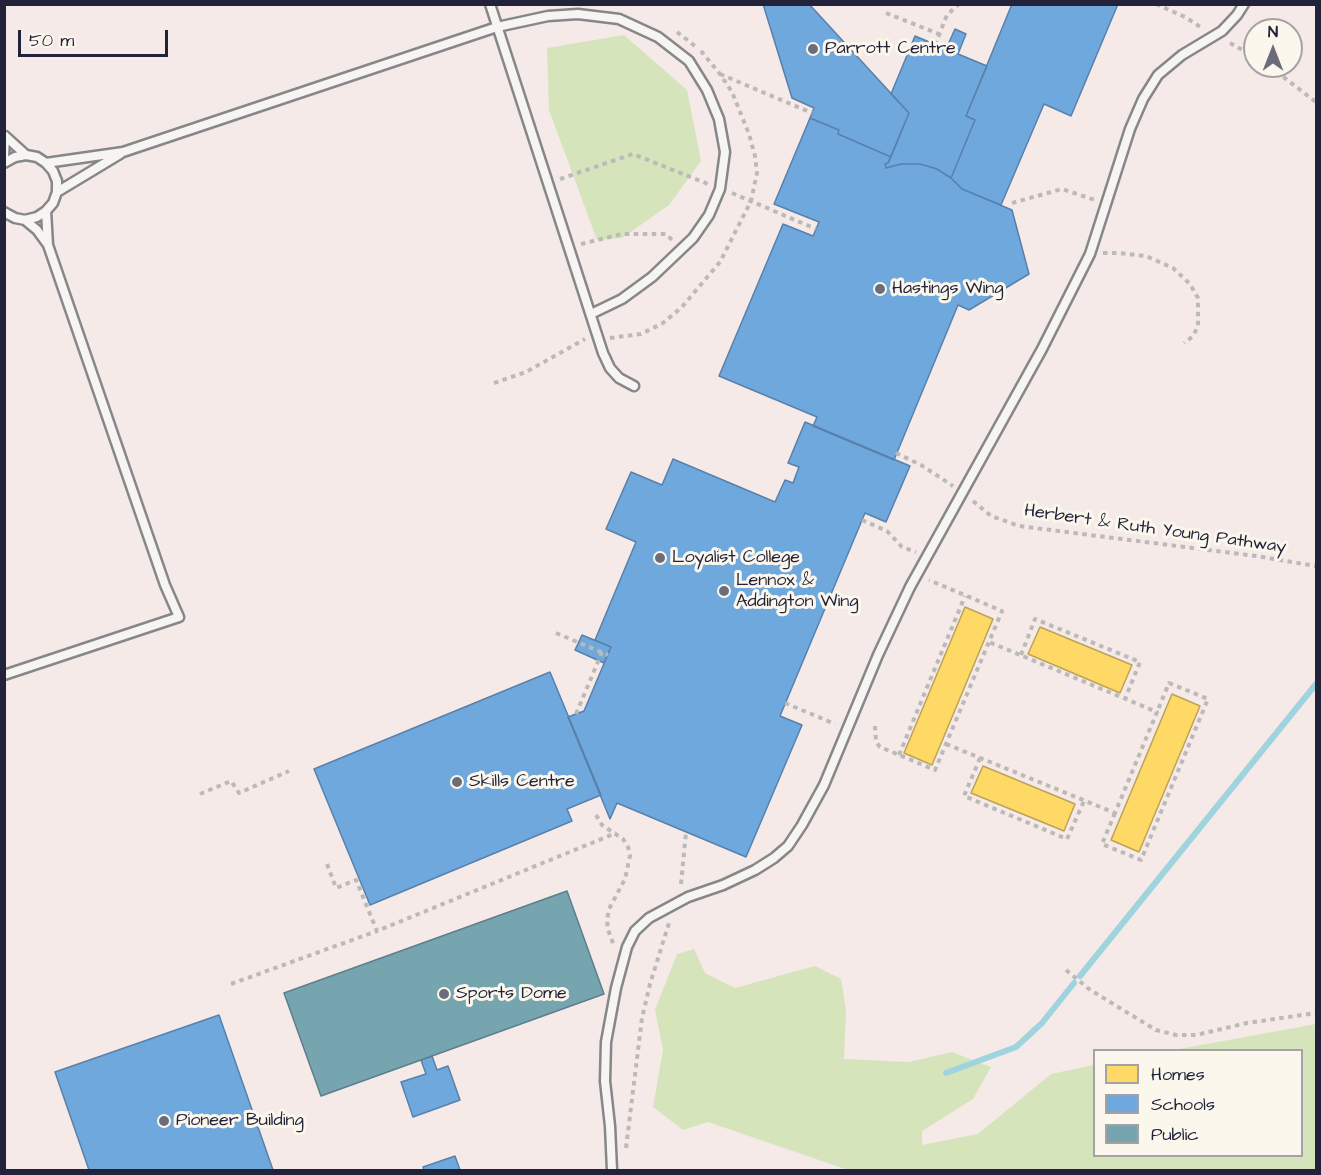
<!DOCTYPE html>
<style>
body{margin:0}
#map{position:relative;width:1321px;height:1175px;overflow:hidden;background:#f8f6f0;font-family:"Architects Daughter",sans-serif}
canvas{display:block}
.frame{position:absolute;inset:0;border:6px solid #22223b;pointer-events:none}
.legend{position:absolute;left:1093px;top:1049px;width:210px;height:108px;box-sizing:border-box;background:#fbf7ec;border:2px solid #a4a2a5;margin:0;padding:8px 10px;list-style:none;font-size:18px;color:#22223b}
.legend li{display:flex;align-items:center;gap:12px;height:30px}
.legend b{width:30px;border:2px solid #a4a2a5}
.north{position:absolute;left:1243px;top:18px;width:60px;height:60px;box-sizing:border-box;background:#fbf7ec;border:2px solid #a4a2a5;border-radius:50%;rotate:0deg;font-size:16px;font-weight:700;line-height:24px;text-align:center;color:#22223b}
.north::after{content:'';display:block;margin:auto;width:21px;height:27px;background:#6d6c7a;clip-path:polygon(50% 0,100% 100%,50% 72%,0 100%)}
.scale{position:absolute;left:18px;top:30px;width:150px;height:27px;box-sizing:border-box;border:3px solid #22223b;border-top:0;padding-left:8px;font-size:18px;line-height:21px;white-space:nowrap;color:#22223b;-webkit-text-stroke:4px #fbf7ec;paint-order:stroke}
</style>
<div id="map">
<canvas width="1321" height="1175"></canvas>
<div class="frame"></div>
<ul class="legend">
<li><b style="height:16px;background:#ffd966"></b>Homes</li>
<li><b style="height:16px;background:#6fa8dc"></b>Schools</li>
<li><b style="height:16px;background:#76a5af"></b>Public</li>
</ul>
<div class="north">N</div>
<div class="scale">50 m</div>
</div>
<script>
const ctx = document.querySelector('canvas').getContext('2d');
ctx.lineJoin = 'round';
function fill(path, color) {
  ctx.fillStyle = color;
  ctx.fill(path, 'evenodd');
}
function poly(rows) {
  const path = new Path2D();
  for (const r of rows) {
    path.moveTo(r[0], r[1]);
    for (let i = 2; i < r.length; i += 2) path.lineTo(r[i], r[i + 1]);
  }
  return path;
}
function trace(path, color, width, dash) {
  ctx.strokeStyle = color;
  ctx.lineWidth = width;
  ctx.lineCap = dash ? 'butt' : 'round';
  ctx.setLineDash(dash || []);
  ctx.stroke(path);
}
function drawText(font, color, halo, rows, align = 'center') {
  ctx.font = font + ' "Architects Daughter",sans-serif';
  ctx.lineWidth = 6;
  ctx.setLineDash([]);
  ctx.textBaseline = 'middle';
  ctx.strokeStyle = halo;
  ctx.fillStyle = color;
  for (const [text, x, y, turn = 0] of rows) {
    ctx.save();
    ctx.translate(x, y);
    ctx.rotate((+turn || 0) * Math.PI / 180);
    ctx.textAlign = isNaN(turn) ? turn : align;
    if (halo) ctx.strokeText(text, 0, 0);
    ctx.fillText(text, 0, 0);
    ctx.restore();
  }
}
fill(poly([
 [5,5,1316,5,1316,1170,5,1170],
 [1255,30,1291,30,1291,66,1255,66],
 [1094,1050,1302,1050,1302,1156,1094,1156]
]), '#f5eae8');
fill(poly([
 [624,35,687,90,701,161,669,205,622,238,597,240,549,110,547,48],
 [694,949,705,973,735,988,815,966,841,979,846,1010,844,1059,909,1062,952,1052,991,1067,973,1099,922,1131,922,1145,978,1134,1051,1074,1094,1065,1094,1156,1302,1156,1302,1050,1174,1050,1316,1024,1316,1170,848,1170,708,1122,683,1130,653,1107,663,1050,655,1010,677,954]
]), '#d5e4ba');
const homes = poly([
 [965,607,993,619,932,765,904,753,965,607],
 [1040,627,1132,665,1120,693,1028,654,1040,627],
 [1172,694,1200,706,1139,852,1111,840,1172,694],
 [983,766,1075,804,1064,831,971,793,983,766]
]);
fill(homes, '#ffd966');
trace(homes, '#bda259', 1.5);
const schools = poly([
 [763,4,809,4,909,113,891,157,838,134,839,130,810,118,814,108,792,98,763,4],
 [1012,4,1118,4,1071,116,1044,104,1001,205,962,189,951,178,975,120,966,116,1012,4],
 [955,29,966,34,958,54,987,66,966,116,975,120,951,178,937,169,920,164,901,164,886,168,885,164,888,163,909,113,891,94,915,36,946,49,955,29],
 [810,118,839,130,838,134,891,157,888,163,885,164,886,168,901,164,920,164,937,169,951,178,962,189,1012,210,1029,274,969,310,958,305,894,460,813,426,817,417,719,376,783,224,813,236,819,222,774,204,810,118],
 [805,422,910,466,886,522,865,513,780,716,802,725,746,857,617,803,610,819,568,717,584,711,611,647,595,640,636,542,606,529,631,472,662,485,673,459,775,502,785,480,793,483,799,467,788,463,805,422],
 [582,635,611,647,604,663,575,650,582,635],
 [550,672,601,795,567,809,572,821,370,905,314,769,550,672],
 [219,1015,273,1170,89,1170,55,1072,219,1015],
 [432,1056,437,1070,448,1066,460,1100,413,1117,401,1082,426,1074,421,1060,432,1056],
 [455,1156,460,1170,424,1170,423,1167,455,1156]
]);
fill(schools, '#6fa8dc');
trace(schools, '#5880ac', 1.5);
const public = poly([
 [567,891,604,994,321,1096,284,993,567,891]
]);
fill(public, '#76a5af');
trace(public, '#5d7e8c', 1.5);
trace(poly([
 [1080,976,1316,684],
 [946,1073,1016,1047,1042,1023,1074,983]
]), '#9fd4df', 6);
const service = poly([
 [490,4,603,353,610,368,619,378,634,386],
 [5,136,26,155],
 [4,158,5,136],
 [4,163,15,157,26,155,37,157,46,163,53,171,57,181,57,192,53,203,46,211,37,217,25,220,15,218,4,212],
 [46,163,123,152,497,27,548,16,578,14,619,19,658,37,689,61,707,90,719,119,725,152,720,189,709,215,693,238,652,277,622,299,591,314],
 [57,192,120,154],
 [25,220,37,230,48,245],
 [4,675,179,617,165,585,48,245,46,211],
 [612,1170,610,1126,605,1081,606,1042,616,988,627,947,635,931,649,918,688,897,723,885,755,870,774,858,788,846,802,825,824,785,878,655,910,587,1042,349,1090,254,1130,129,1143,99,1158,75,1182,55,1222,31,1237,15,1244,4]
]);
trace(service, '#878688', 13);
trace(poly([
 [1156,4,1185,17,1202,28],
 [886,13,939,34],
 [677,32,695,46],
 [1230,43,1255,57],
 [935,45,947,15,959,4],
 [1269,66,1316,102],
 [720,74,812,113],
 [560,179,633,154,708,184],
 [732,193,816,229],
 [1012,203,1062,189,1095,200],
 [581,244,622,234,666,234,672,240],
 [1103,253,1119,253,1146,256,1173,268,1190,284,1198,298,1198,327,1192,337,1184,343],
 [610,338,641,334,663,323,682,307,720,262,751,201,757,173,755,156,749,134,732,92,720,74,701,51],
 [494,383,526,372,585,339],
 [896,453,921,465,953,486],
 [973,501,991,516,1019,526,1256,556,1316,566],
 [862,520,887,531,902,547,916,552],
 [556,633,608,655],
 [1021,655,1035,619,1140,662,1125,699],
 [785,703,835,724],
 [576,714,602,652],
 [875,726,876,742,880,747,935,770,1002,611,929,580],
 [946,744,1115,813,1157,712,989,642],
 [899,755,965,596],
 [980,758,964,796,1067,839,1084,801],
 [200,794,231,781,239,793,289,771],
 [1115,813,1102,844,1141,860,1208,699,1169,683,1157,712],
 [596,815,602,825,623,839,628,847,630,856,625,879,609,909,607,920,608,930,613,943],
 [327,864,336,888,356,880,377,931,616,833],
 [681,884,686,832],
 [1066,970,1089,989,1123,1010,1156,1030,1176,1035,1196,1035,1247,1023,1316,1013],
 [231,984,377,931],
 [626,1148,642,1018,650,984,669,923]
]), '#bcbab9', 4, [4.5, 4.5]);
trace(service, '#f6f5f1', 8);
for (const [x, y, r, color] of [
 [813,49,6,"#6d6c7a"],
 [880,289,6,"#6d6c7a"],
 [660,558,6,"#6d6c7a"],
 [724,591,6,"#6d6c7a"],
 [457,782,6,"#6d6c7a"],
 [444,994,6,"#6d6c7a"],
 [164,1121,6,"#6d6c7a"]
]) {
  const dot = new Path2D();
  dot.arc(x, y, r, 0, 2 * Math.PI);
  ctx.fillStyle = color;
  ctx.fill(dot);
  trace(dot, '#fbf7ec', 2);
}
drawText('18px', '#22223b', '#fbf7ec', [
 ["Parrott Centre",825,49],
 ["Hastings Wing",892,289],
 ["Loyalist College",672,558],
 ["Lennox &",736,581],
 ["Addington Wing",736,602],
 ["Skills Centre",469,782],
 ["Sports Dome",456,994],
 ["Pioneer Building",176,1121]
], 'left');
drawText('18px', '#22223b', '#fbf7ec', [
 ["Herbert & Ruth Young Pathway",1155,530,8]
]);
</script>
